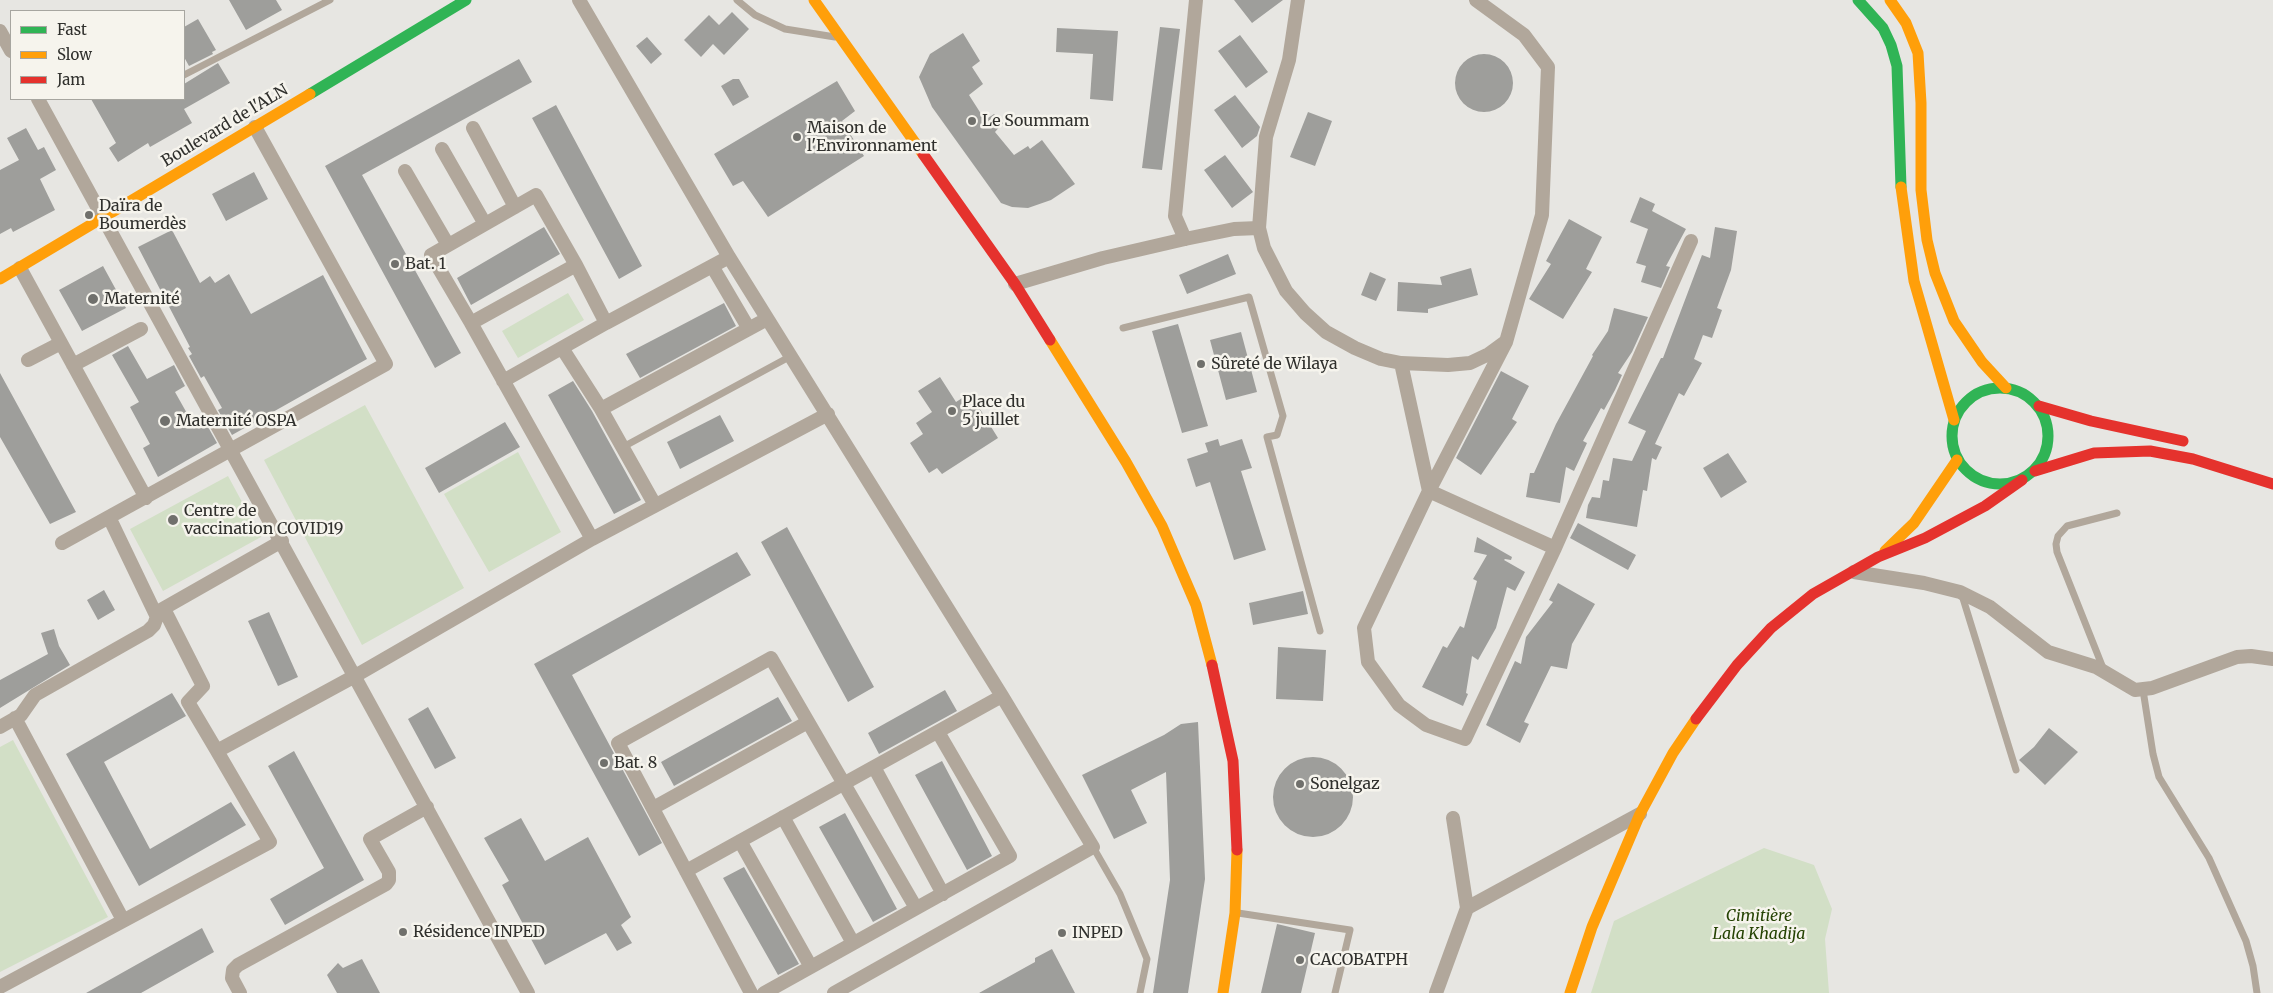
<!DOCTYPE html>
<meta charset="utf-8">
<style>
body{margin:0}
#map{position:relative;width:2273px;height:993px;overflow:hidden;background:#e7e6e2;font-family:Merriweather,serif}
canvas{display:block}
.legend{position:absolute;left:10px;top:10px;width:175px;height:90px;box-sizing:border-box;background:#f6f4ed;border:1px solid #a7a6a0;margin:0;padding:6px 9px;list-style:none;font-size:15px;color:#30302d}
.legend li{display:flex;align-items:center;gap:10px;height:25px}
.legend b{width:25px;border:1px solid #a7a6a0}
</style>
<div id="map">
<canvas width="2273" height="993"></canvas>
<ul class="legend">
<li><b style="height:6px;background:#30b455"></b>Fast</li>
<li><b style="height:6px;background:#ff9f0a"></b>Slow</li>
<li><b style="height:6px;background:#e5322d"></b>Jam</li>
</ul>
</div>
<script>
const ctx = document.querySelector('canvas').getContext('2d');
ctx.lineJoin = 'round';
function fill(path, color) {
  ctx.fillStyle = color;
  ctx.fill(path, 'evenodd');
}
function poly(rows) {
  const path = new Path2D();
  for (const r of rows) {
    if (r.length === 3) {
      path.moveTo(r[0] + r[2], r[1]);
      path.arc(r[0], r[1], r[2], 0, 2 * Math.PI);
      continue;
    }
    path.moveTo(r[0], r[1]);
    for (let i = 2; i < r.length; i += 2) path.lineTo(r[i], r[i + 1]);
  }
  return path;
}
function trace(path, color, width, dash) {
  ctx.strokeStyle = color;
  ctx.lineWidth = width;
  ctx.lineCap = dash ? 'butt' : 'round';
  ctx.setLineDash(dash || []);
  ctx.stroke(path);
}
function drawText(font, color, halo, rows, align = 'center') {
  ctx.font = font + ' Merriweather,serif';
  ctx.lineWidth = 5;
  ctx.setLineDash([]);
  ctx.textBaseline = 'middle';
  ctx.strokeStyle = halo;
  ctx.fillStyle = color;
  for (const [text, x, y, turn = 0] of rows) {
    ctx.save();
    ctx.translate(x, y);
    ctx.rotate((+turn || 0) * Math.PI / 180);
    ctx.textAlign = isNaN(turn) ? turn : align;
    if (halo) ctx.strokeText(text, 0, 0);
    ctx.fillText(text, 0, 0);
    ctx.restore();
  }
}
fill(poly([
 [568,293,584,320,518,358,502,331],
 [365,405,464,588,362,645,264,460],
 [518,452,561,532,489,572,444,494],
 [228,476,261,537,163,591,130,529],
 [13,740,108,917,0,972,0,747],
 [1764,848,1814,865,1832,909,1825,939,1829,993,1591,993,1614,921]
]), '#d2dfc6');
fill(poly([
 [229,0,276,0,282,10,246,30],
 [1234,0,1283,0,1252,23],
 [732,12,749,29,724,55,713,44,701,57,684,40,709,15,719,25],
 [198,19,216,50,212,52,213,54,189,66,184,57,184,27],
 [1160,27,1180,29,1162,170,1142,168],
 [1057,28,1118,31,1113,101,1090,99,1093,54,1056,52],
 [963,33,980,61,972,67,983,84,969,95,985,120,994,114,1003,123,995,132,1014,155,1028,146,1030,149,1042,140,1075,184,1051,200,1028,208,1012,207,1001,203,932,107,919,77,930,54],
 [1240,35,1268,72,1246,88,1218,51],
 [647,37,662,54,651,64,636,46],
 [1484,83,29],
 [519,59,532,82,362,175,461,353,435,368,325,166],
 [218,63,230,83,184,109,192,123,150,147,148,143,118,162,109,148,116,143,91,99,184,99,184,84],
 [733,79,739,79,749,97,733,106,721,86],
 [837,81,855,111,842,121,864,156,768,217,743,181,733,186,714,154],
 [1235,95,1260,127,1257,136,1242,148,1214,110],
 [556,105,642,266,619,279,532,118],
 [1308,112,1332,121,1315,166,1290,157],
 [26,128,38,150,44,147,56,170,40,179,55,210,13,232,11,228,0,234,0,170,19,160,7,138],
 [1225,155,1253,192,1232,208,1204,170],
 [254,172,268,199,226,221,212,194],
 [1640,197,1655,204,1652,211,1686,229,1666,266,1670,267,1661,288,1641,282,1646,266,1636,263,1648,229,1630,222],
 [1569,219,1602,237,1586,269,1592,272,1563,319,1529,299,1551,264,1546,261],
 [544,227,560,254,471,305,457,278],
 [1715,227,1737,231,1731,270,1717,308,1722,310,1712,338,1703,335,1694,359,1702,363,1684,396,1679,393,1655,444,1662,447,1656,460,1652,458,1647,491,1643,490,1637,527,1586,518,1588,505,1592,497,1600,498,1603,480,1609,481,1613,458,1632,461,1646,431,1628,423,1661,358,1663,358,1702,255,1710,258],
 [172,230,200,283,210,276,215,283,229,274,251,314,323,275,367,359,232,435,218,410,222,408,204,376,201,378,189,356,192,354,188,348,190,347,138,247],
 [1228,254,1236,274,1187,294,1179,275],
 [103,266,126,308,82,331,59,290],
 [1471,268,1478,295,1428,309,1428,313,1397,311,1398,282,1442,285,1440,277],
 [1370,272,1386,279,1376,301,1361,295],
 [724,303,736,326,640,378,626,354],
 [1614,308,1648,317,1632,352,1618,373,1622,375,1615,390,1604,410,1601,408,1583,441,1587,443,1574,471,1566,467,1560,503,1526,497,1530,473,1534,473,1556,424,1593,356,1592,355,1608,331],
 [1178,324,1208,426,1182,433,1152,331],
 [1241,332,1257,392,1226,400,1210,340],
 [128,346,147,379,174,365,185,386,175,392,193,424,203,418,217,443,158,477,143,448,150,444,130,407,139,402,112,355],
 [1501,371,1529,386,1512,419,1517,422,1481,475,1456,458],
 [0,373,76,512,50,524,0,437],
 [940,377,956,402,970,393,998,438,942,474,937,468,929,473,910,443,923,434,916,423,932,412,918,391],
 [573,381,592,411,641,500,614,514,548,395],
 [720,415,734,441,680,469,667,442],
 [505,422,520,447,439,493,425,468],
 [1218,439,1220,446,1242,439,1252,468,1241,471,1266,550,1234,560,1210,482,1196,487,1187,459,1208,452,1205,443],
 [1728,453,1747,482,1721,498,1703,468],
 [1578,523,1636,555,1628,570,1570,538],
 [787,527,874,687,848,702,761,542],
 [1477,537,1512,557,1511,560,1505,559,1504,560,1525,572,1515,591,1507,587,1496,628,1478,660,1472,656,1466,693,1468,694,1463,706,1422,687,1443,646,1447,648,1460,626,1464,628,1477,581,1473,579,1487,555,1474,552],
 [737,552,751,575,572,675,662,843,639,856,534,664],
 [1558,583,1595,604,1572,644,1567,669,1551,666,1524,722,1529,724,1520,743,1486,725,1515,661,1521,664,1526,637,1553,602,1549,600],
 [104,590,115,610,98,620,87,600],
 [1303,591,1308,614,1253,625,1249,603],
 [269,612,298,677,278,686,248,621],
 [54,629,59,646,70,665,0,708,0,680,48,654,41,633],
 [1278,647,1326,650,1323,701,1276,699],
 [945,690,957,711,879,754,868,733],
 [172,693,186,716,104,762,150,849,231,802,246,825,139,886,66,754],
 [778,697,792,721,674,786,661,762],
 [428,707,456,758,435,769,408,719],
 [1198,722,1205,879,1188,993,1153,993,1170,880,1166,772,1131,790,1147,823,1114,839,1082,775,1164,735,1181,724],
 [2049,728,2078,752,2045,785,2019,760,2034,747],
 [294,751,364,880,285,925,270,899,324,868,268,766],
 [1313,797,40],
 [942,761,992,856,967,870,915,775],
 [845,813,897,909,873,922,819,827],
 [521,818,545,861,588,837,631,917,621,925,632,943,617,951,606,933,545,965,502,885,509,881,484,838],
 [744,867,799,964,778,975,723,878],
 [1277,924,1315,933,1301,993,1261,993],
 [202,928,214,952,141,993,86,993],
 [1052,949,1075,993,979,993,1035,962,1035,958],
 [362,959,380,993,337,993,327,975,338,963,343,968]
]), '#9e9e9b');
trace(poly([
 [737,0,755,15,785,29,835,37],
 [184,75,330,0],
 [1123,328,1249,297,1283,416,1277,435,1267,437,1320,631],
 [623,447,791,356],
 [1961,592,2016,770],
 [2103,668,2057,552,2056,544,2058,536,2067,526,2117,513],
 [2143,690,2153,754,2159,777,2209,858,2246,941,2253,966,2257,993],
 [1093,847,1120,894,1147,959,1140,993],
 [1238,913,1350,930,1335,993]
]), '#b1a79b', 7);
trace(poly([
 [579,0,729,257,1002,696,1093,847,834,993],
 [1476,0,1524,35,1548,67,1542,215,1506,342,1429,491,1364,628,1368,662,1399,705,1426,725,1465,739,1555,548,1691,241],
 [0,31,11,51],
 [38,99,528,993],
 [473,128,515,207],
 [442,149,485,224],
 [405,171,448,245],
 [1259,228,1266,137,1289,60,1298,0],
 [1185,239,1175,216,1196,0],
 [712,266,749,329],
 [20,268,146,498],
 [1015,284,1103,258,1185,239,1234,229,1259,228,1264,248,1286,291,1305,313,1326,332,1355,348,1381,359,1401,363,1448,365,1470,363,1489,354,1504,343],
 [471,323,431,255,536,195,576,265],
 [562,348,601,409],
 [28,360,61,343],
 [1401,363,1429,491,1555,548],
 [73,365,141,329],
 [503,381,606,323],
 [655,505,601,409,767,319],
 [109,517,157,617],
 [592,539,471,323,576,265,606,323,729,257],
 [62,543,386,364,255,127],
 [1854,572,1924,583,1960,592,1990,607,2048,652,2096,667,2135,690,2152,688,2237,657,2251,656,2273,659],
 [164,609,203,686,188,702,217,751],
 [15,718,123,920],
 [0,727,21,715,35,695,148,631,154,625,159,611,282,541],
 [874,767,943,894],
 [653,808,808,722],
 [783,817,853,943],
 [1453,818,1467,908],
 [740,841,811,967],
 [686,871,1002,696],
 [0,987,270,842,217,751,355,676,592,539,828,414],
 [240,993,232,978,233,970,238,965,386,884,389,880,389,872,370,839,427,807],
 [751,993,618,743,771,658,916,908],
 [764,993,1010,856,938,732],
 [1436,993,1467,908,1640,814]
]), '#b1a79b', 14);
trace(poly([
 [1858,0,1883,28,1891,45,1897,66,1901,187],
 [310,94,466,0],
 [2000,436,48]
]), '#30b455', 11);
trace(poly([
 [814,0,923,154],
 [1890,0,1906,23,1918,53,1921,103,1921,190,1927,240,1935,273,1954,321,1982,362,2006,388],
 [1901,187,1914,281,1954,420],
 [0,279,310,94],
 [1050,340,1126,462,1162,526,1196,605,1212,665],
 [1885,551,1914,523,1957,460],
 [1223,993,1235,913,1237,850],
 [1570,993,1592,927,1640,814,1673,753,1696,719]
]), '#ff9f0a', 11);
trace(poly([
 [923,154,1015,284,1050,340],
 [2039,406,2091,421,2183,441],
 [2035,471,2094,453,2150,451,2193,459,2273,484],
 [1212,665,1233,761,1237,850],
 [1696,719,1737,665,1771,628,1813,594,1878,557,1925,538,1985,506,2022,480]
]), '#e5322d', 11);
for (const [x, y, r, color] of [
 [972,121,5,"#70706c"],
 [797,137,5,"#70706c"],
 [89,215,5,"#70706c"],
 [395,264,5,"#70706c"],
 [93,299,6,"#70706c"],
 [1201,364,5,"#70706c"],
 [952,411,5,"#70706c"],
 [165,421,6,"#70706c"],
 [173,520,6,"#70706c"],
 [604,763,5,"#70706c"],
 [1300,784,5,"#70706c"],
 [403,932,5,"#70706c"],
 [1062,933,5,"#70706c"],
 [1300,960,5,"#70706c"]
]) {
  const dot = new Path2D();
  dot.arc(x, y, r, 0, 2 * Math.PI);
  ctx.fillStyle = color;
  ctx.fill(dot);
  trace(dot, '#f6f4ed', 2);
}
drawText('16px', '#30302d', '#f6f4ed', [
 ["Le Soummam",982,121],
 ["Maison de",807,128],
 ["l'Environnament",807,146],
 ["Daïra de",99,206],
 ["Boumerdès",99,224],
 ["Bat. 1",405,264],
 ["Maternité",104,299],
 ["Sûreté de Wilaya",1211,364],
 ["Place du",962,402],
 ["5 juillet",962,420],
 ["Maternité OSPA",176,421],
 ["Centre de",184,511],
 ["vaccination COVID19",184,529],
 ["Bat. 8",614,763],
 ["Sonelgaz",1310,784],
 ["Résidence INPED",413,932],
 ["INPED",1072,933],
 ["CACOBATPH",1310,960]
], 'left');
drawText('16px', '#30302d', '#f6f4ed', [
 ["Boulevard de l'ALN",225,126,-31]
]);
drawText('italic 16px', '#254303', '#f6f4ed', [
 ["Cimitière",1759,916],
 ["Lala Khadija",1759,934]
]);
</script>
